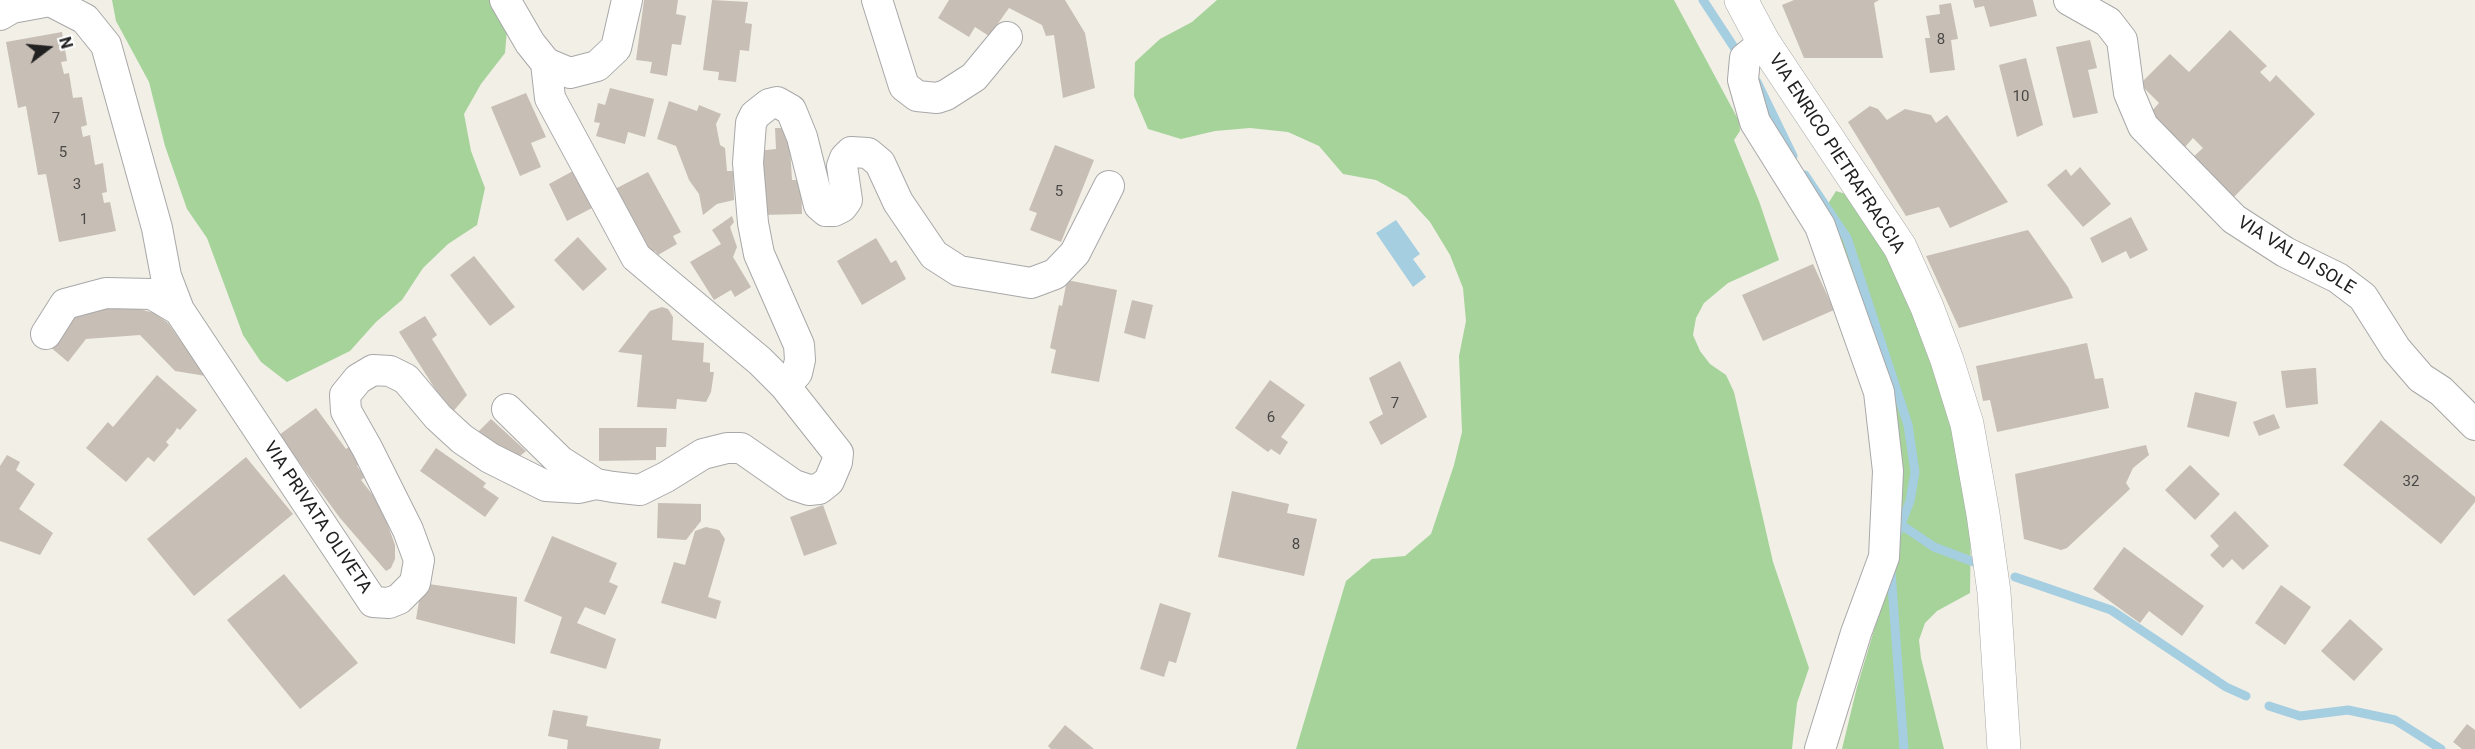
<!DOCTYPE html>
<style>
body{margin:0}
#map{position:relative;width:2475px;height:749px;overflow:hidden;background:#f2efe7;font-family:Roboto,sans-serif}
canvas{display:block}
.north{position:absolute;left:18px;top:18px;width:60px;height:60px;-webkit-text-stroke:4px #fff;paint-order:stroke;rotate:74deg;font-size:16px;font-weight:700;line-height:24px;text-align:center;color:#212121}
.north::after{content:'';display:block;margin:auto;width:21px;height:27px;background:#212121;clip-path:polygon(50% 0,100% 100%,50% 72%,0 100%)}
</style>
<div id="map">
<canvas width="2475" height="749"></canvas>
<div class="north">N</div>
</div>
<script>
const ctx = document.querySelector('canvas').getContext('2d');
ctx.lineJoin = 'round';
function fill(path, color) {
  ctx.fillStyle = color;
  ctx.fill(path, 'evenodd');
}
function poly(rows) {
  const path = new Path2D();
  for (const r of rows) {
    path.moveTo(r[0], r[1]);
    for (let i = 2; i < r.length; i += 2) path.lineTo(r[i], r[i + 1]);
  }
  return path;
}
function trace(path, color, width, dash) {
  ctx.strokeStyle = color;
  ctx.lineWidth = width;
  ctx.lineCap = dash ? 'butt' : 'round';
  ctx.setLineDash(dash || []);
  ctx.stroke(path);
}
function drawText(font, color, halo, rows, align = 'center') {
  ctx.font = font + ' Roboto,sans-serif';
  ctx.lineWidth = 5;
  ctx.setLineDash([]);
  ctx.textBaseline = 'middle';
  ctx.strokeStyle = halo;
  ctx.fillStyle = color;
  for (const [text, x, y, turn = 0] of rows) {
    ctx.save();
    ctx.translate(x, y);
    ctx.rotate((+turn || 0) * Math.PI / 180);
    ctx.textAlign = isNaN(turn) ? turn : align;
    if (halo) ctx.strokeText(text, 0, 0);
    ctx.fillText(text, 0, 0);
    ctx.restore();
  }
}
fill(poly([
 [112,0,498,0,508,18,505,53,481,84,464,114,471,151,485,188,477,225,448,244,423,268,402,300,376,322,350,351,287,382,261,362,243,335,207,238,187,209,165,146,149,82,116,21],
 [1217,0,1674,0,1739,121,1740,131,1734,140,1759,201,1779,260,1728,283,1704,303,1696,318,1693,335,1700,351,1710,364,1726,375,1734,392,1773,562,1809,668,1797,703,1792,749,1296,749,1346,581,1372,559,1405,556,1431,534,1454,465,1462,432,1459,356,1466,321,1463,288,1450,255,1430,222,1407,197,1376,180,1343,174,1319,146,1288,132,1250,128,1215,131,1181,139,1148,129,1134,96,1135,62,1160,39,1192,22],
 [1836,191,1855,197,1903,276,1955,425,1971,524,1970,593,1937,611,1925,623,1919,640,1921,658,1944,749,1842,749,1857,687,1886,590,1899,498,1824,210]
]), '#a5d39a');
fill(poly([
 [1396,220,1420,254,1413,259,1426,277,1413,287,1376,233]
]), '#a5cee1');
trace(poly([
 [1703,0,1741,58],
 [1757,82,1793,156],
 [1805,175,1847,238,1908,425,1915,472,1910,501,1898,532],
 [1900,524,1934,547,1982,565],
 [1891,572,1904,749],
 [2015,577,2111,610,2226,687,2246,696],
 [2269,706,2300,716,2348,710,2395,720,2441,749]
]), '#a5cee1', 9);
fill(poly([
 [644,0,678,0,676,14,686,16,681,45,672,44,667,76,650,73,652,62,636,60],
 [712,0,748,2,745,23,752,24,749,51,740,50,736,82,718,80,719,72,703,70],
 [949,0,1065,0,1085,33,1095,88,1063,98,1054,35,1046,36,1042,25,1009,8,989,36,975,27,969,37,938,18],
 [1794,0,1879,0,1874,3,1883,58,1804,58,1782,5],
 [1973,0,2033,0,2037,16,1990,27,1984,6,1975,8],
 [1951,3,1958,39,1951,40,1955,70,1930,73,1925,38,1930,38,1926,16,1940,14,1939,5],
 [2230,30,2267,66,2260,72,2270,82,2276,75,2315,114,2233,198,2192,158,2203,148,2193,138,2185,147,2150,113,2159,103,2140,84,2170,54,2189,72],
 [62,32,67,61,61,62,64,74,69,73,73,98,82,97,87,125,81,127,83,137,90,135,95,165,103,163,107,192,102,193,104,203,110,202,116,231,59,242,46,174,38,175,26,106,18,108,6,42],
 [2090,40,2097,68,2088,70,2098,113,2073,118,2056,47],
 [2026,58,2043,125,2017,137,1999,65],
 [610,88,654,99,645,137,628,132,625,144,596,136,600,123,594,122,598,103,605,105],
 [526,93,546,137,531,143,541,167,520,176,491,107],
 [669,101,697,111,699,105,721,114,716,124,720,145,725,148,727,171,733,171,734,200,717,204,703,215,699,194,689,180,676,146,657,139],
 [1870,106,1878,109,1887,120,1905,109,1931,115,1936,123,1947,115,2008,202,1950,228,1939,207,1906,216,1848,122],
 [775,128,786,128,789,132,792,180,801,180,802,214,762,215,757,151,776,149],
 [1055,145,1094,160,1061,242,1030,230,1037,213,1029,210],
 [2080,167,2111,204,2083,227,2047,185,2066,169,2071,176],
 [573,171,592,208,567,221,549,184],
 [648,172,681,232,673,236,677,244,658,255,655,251,650,254,615,189],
 [732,216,734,222,730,227,737,247,733,257,751,287,735,297,731,290,714,300,690,262,721,244,712,230],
 [2131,217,2148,250,2130,259,2126,251,2102,263,2090,238],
 [2028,230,2068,287,2073,298,1959,328,1926,256],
 [578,237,607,269,583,291,554,260],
 [876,238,891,263,896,260,906,279,862,305,837,261],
 [474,256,515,307,490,326,450,275],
 [1813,264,1834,310,1763,341,1742,295],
 [1067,280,1117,290,1099,382,1051,373,1056,350,1050,348,1059,305,1062,306],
 [1132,300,1153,305,1145,339,1124,333],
 [94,306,136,308,154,313,168,323,206,376,175,371,140,335,86,339,68,362,49,346,73,316],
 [662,307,668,309,673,317,672,340,704,343,703,362,710,363,710,372,714,372,711,392,706,402,677,399,676,409,637,407,642,355,618,352,650,311],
 [425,316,437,335,432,339,467,395,451,414,399,332],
 [2087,343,2095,379,2103,378,2109,408,1997,432,1990,400,1983,401,1976,366],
 [1400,361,1427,417,1381,445,1369,422,1383,414,1369,378],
 [2314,368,2316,368,2318,404,2286,408,2281,371],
 [157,375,197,410,180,430,177,428,174,433,166,442,169,445,154,462,148,457,126,482,86,448,108,422,113,427],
 [1270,380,1305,405,1281,437,1288,442,1280,455,1271,449,1268,452,1235,428],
 [2195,392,2237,402,2229,437,2187,427],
 [316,408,346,449,350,446,361,462,357,466,365,477,361,480,372,494,376,492,395,545,395,559,391,568,386,571,340,518,279,435],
 [2274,414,2280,428,2259,436,2253,422],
 [491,419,526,451,514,461,474,436],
 [2381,420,2475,497,2475,502,2441,544,2343,465],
 [599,428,667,428,666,447,656,447,656,460,599,461],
 [2146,445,2149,455,2133,468,2126,483,2130,489,2067,548,2061,550,2024,539,2015,474],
 [436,448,486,483,483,487,499,498,485,517,420,471],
 [7,455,20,462,16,470,35,484,19,509,53,533,40,555,0,541,0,466],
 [246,457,293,514,194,596,147,539],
 [2190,465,2220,494,2195,520,2165,490],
 [1232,491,1289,504,1287,513,1317,519,1304,576,1218,557],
 [658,503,701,504,701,521,686,540,657,538],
 [823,505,837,544,804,556,790,517],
 [2235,511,2269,546,2243,570,2232,559,2223,568,2210,555,2219,546,2210,536],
 [706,527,719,530,725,539,708,597,721,601,716,619,661,603,674,562,685,565,695,531],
 [552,536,617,563,609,582,618,586,605,615,585,607,577,623,616,639,606,669,550,653,562,617,524,601],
 [2124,547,2204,606,2182,636,2149,611,2140,623,2093,589],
 [284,574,358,663,300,709,227,620],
 [422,583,517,597,515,644,416,619],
 [2281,585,2311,607,2285,645,2255,623],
 [1160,603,1191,613,1176,663,1169,661,1164,677,1140,669],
 [2350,619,2383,649,2354,681,2321,651],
 [553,710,588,716,586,726,661,739,659,749,567,749,568,740,548,736],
 [2467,724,2475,730,2475,749,2462,749,2453,742],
 [1065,725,1094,749,1051,749,1048,746]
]), '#c7beb6');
const minor = poly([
 [505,0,530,43,546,63,570,73,597,66,616,48,627,0],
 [877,0,904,86,917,96,937,98,946,95,974,77,1007,37],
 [2069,0,2108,22,2122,40,2129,93,2143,126,2234,219,2285,252,2338,278,2363,297,2396,349,2421,378,2441,391,2475,425],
 [0,15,12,8,50,1,85,19,106,45,157,228,166,276,179,310],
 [1764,43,1745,58,1743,80,1755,122,1820,226,1879,392,1888,471,1884,557,1856,633,1820,749],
 [46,334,65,304,106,293,152,294,179,310,373,602,389,603,399,599,415,583,419,560,408,530,367,448,346,411,345,395,358,379,373,370,390,371,406,379,438,417,462,439,490,458,546,486,579,488,596,484],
 [785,386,797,373,800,360,799,345,759,254,753,223,748,163,751,123,755,115,769,104,777,102,791,110,802,137,819,205,826,211,834,211,842,207,847,200,842,166,845,158,851,152,868,153,880,163,898,202,934,255,959,271,1031,283,1055,274,1075,253,1109,186],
 [507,409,560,461,596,484,613,487,640,490,666,477,703,454,727,448,741,448,794,485,809,490,819,489,829,481,837,462,838,453,785,386,760,361,636,257,550,98,546,63]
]);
const tertiary = poly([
 [1741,0,1764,43,1900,247,1927,307,1947,360,1967,424,1983,514,1994,592,2004,749]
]);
trace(minor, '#a8a8a8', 32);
trace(tertiary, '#a8a8a8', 34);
trace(minor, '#fff', 30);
trace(tertiary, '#fff', 33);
drawText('15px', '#4a4846', null, [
 ["8",1941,40],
 ["10",2021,97],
 ["7",56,119],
 ["5",63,153],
 ["3",77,185],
 ["5",1059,192],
 ["1",84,220],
 ["7",1395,404],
 ["6",1271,418],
 ["32",2411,482],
 ["8",1296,545]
]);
drawText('18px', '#212121', '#fff', [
 ["VIA ENRICO PIETRAFRACCIA",1836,154,57],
 ["VIA VAL DI SOLE",2296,256,31],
 ["VIA PRIVATA OLIVETA",317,518,56]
]);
</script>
